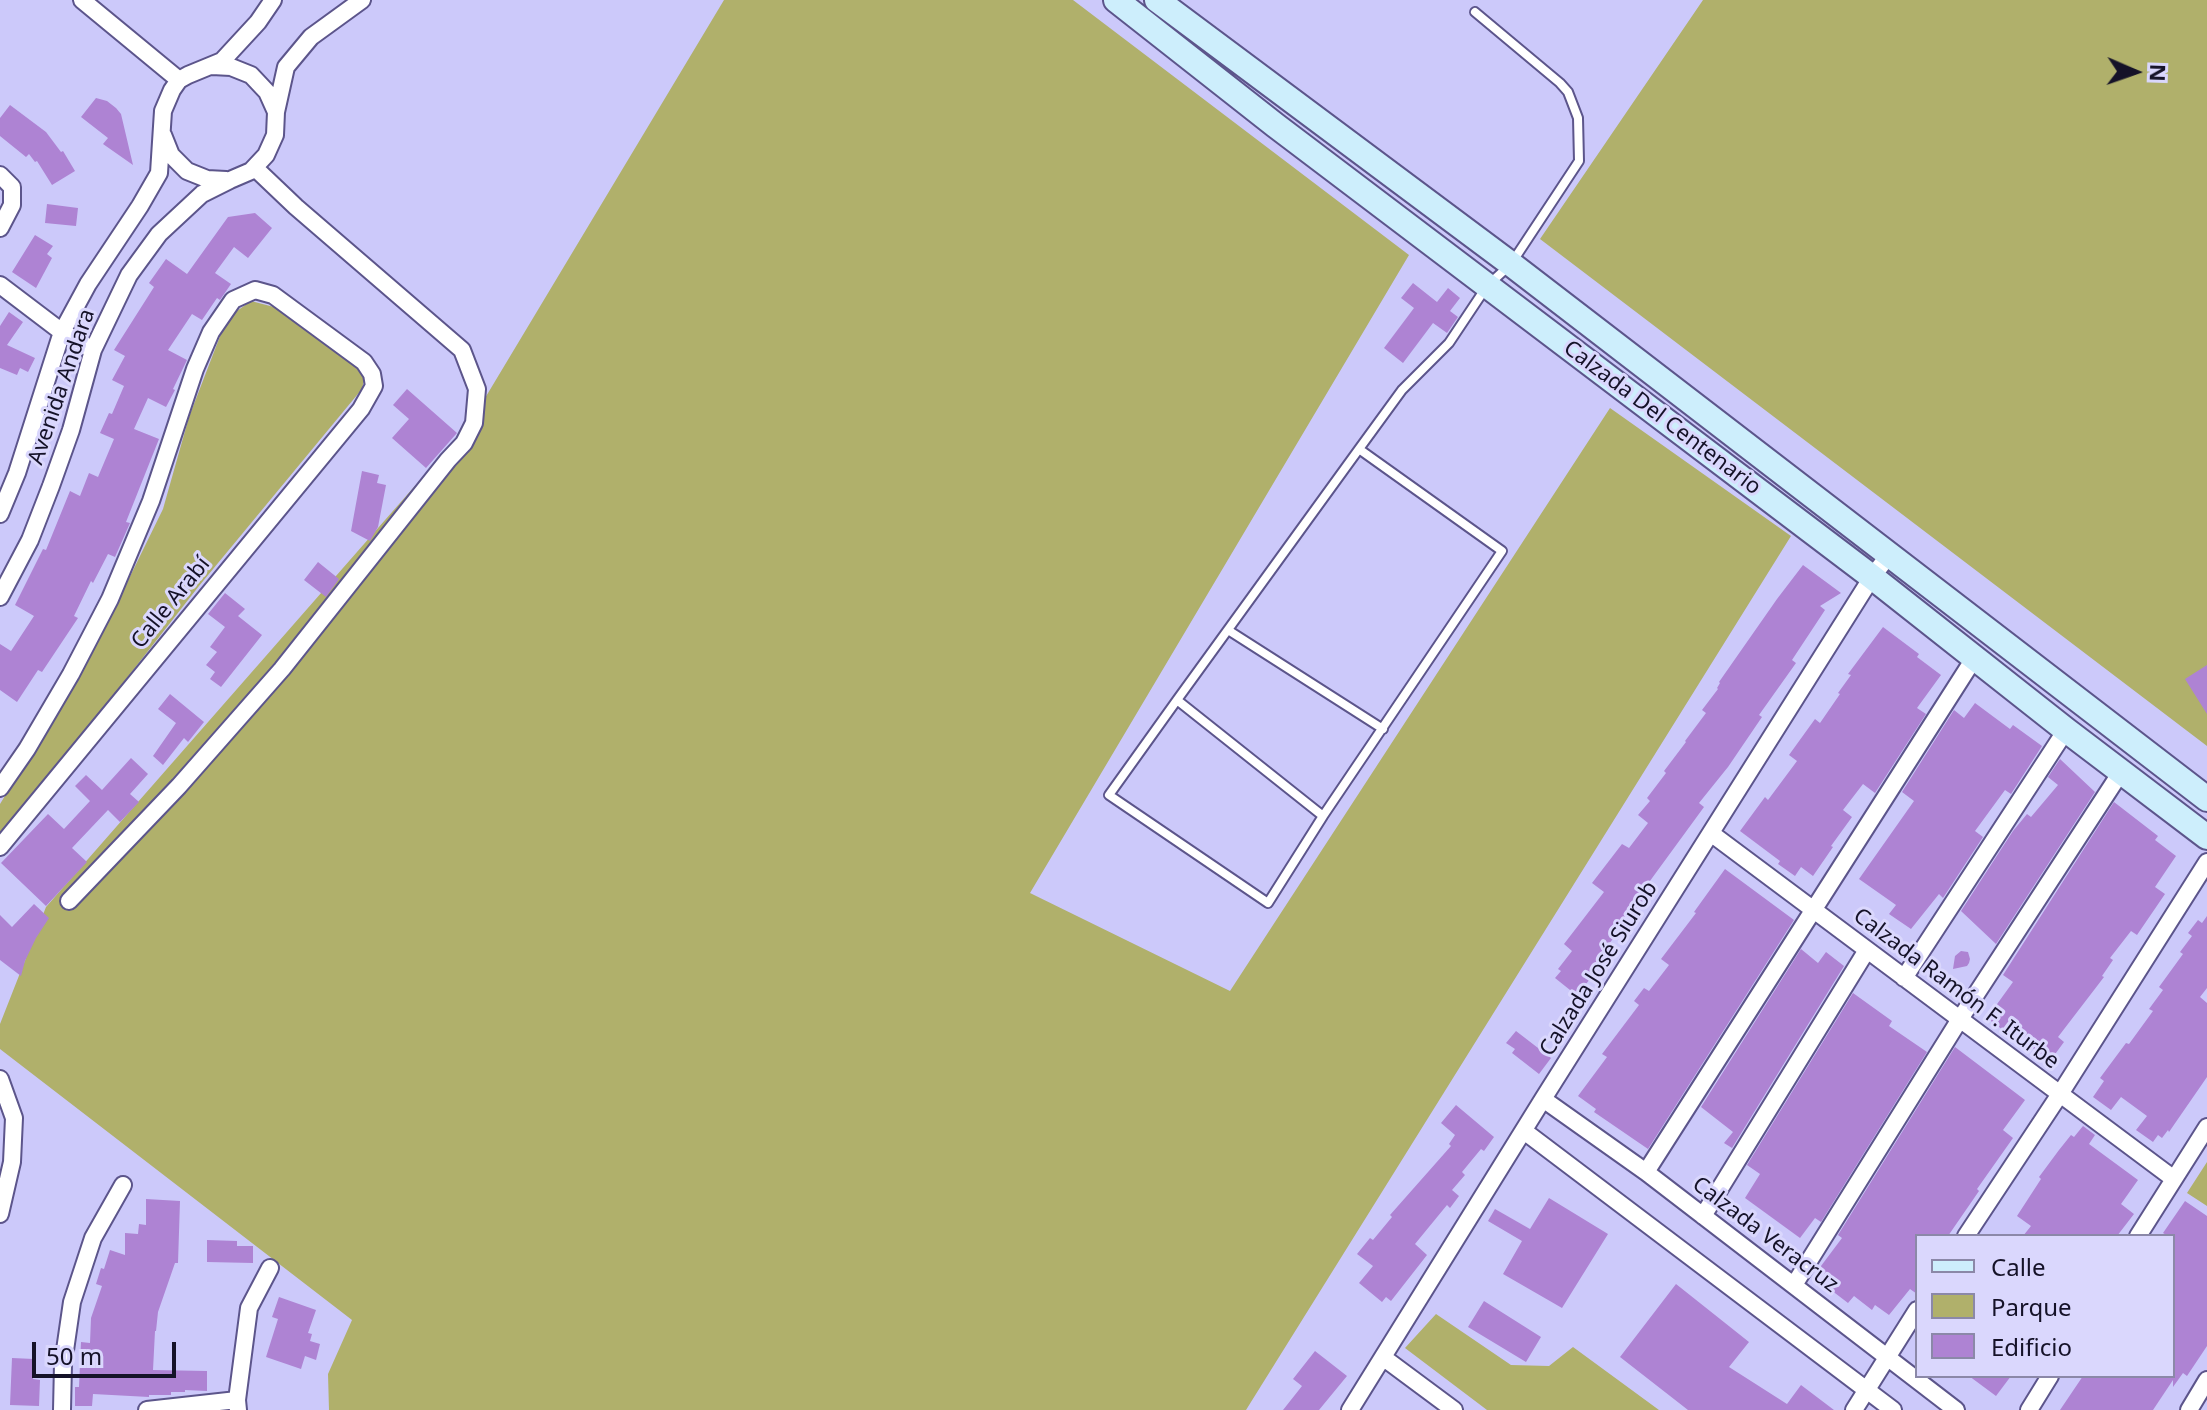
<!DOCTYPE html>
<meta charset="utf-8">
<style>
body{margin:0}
#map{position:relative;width:2207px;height:1410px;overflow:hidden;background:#ccc9fa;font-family:"Noto Sans",sans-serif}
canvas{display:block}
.legend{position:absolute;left:1915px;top:1234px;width:260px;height:144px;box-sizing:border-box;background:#dad7fd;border:2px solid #8b88a8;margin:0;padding:10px 14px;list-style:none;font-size:24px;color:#151228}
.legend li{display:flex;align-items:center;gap:16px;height:40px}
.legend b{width:40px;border:2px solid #8b88a8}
.north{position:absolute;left:2095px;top:32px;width:80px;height:80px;-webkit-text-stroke:6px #dad7fd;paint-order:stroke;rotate:92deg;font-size:22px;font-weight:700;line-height:32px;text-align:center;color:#151228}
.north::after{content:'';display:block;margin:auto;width:28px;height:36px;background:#151228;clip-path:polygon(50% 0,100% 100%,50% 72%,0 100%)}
.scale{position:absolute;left:32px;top:1342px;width:144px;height:36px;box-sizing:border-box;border:4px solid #151228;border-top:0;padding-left:10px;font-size:24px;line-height:28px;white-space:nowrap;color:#151228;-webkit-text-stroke:6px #dad7fd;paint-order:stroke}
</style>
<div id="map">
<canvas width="2207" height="1410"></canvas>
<ul class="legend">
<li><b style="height:10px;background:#cdeefc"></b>Calle</li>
<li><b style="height:22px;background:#b0b06b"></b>Parque</li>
<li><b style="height:22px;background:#ae83d3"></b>Edificio</li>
</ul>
<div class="north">N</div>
<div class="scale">50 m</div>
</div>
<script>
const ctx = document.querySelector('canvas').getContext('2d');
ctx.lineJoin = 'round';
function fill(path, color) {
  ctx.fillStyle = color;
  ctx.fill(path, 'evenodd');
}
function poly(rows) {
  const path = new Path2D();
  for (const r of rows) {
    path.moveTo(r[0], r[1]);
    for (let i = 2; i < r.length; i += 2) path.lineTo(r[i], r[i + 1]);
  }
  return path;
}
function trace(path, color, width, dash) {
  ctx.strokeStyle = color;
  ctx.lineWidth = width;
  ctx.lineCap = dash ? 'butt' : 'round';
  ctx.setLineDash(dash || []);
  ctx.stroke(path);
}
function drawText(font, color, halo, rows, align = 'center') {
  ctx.font = font + ' "Noto Sans",sans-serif';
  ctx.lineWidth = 6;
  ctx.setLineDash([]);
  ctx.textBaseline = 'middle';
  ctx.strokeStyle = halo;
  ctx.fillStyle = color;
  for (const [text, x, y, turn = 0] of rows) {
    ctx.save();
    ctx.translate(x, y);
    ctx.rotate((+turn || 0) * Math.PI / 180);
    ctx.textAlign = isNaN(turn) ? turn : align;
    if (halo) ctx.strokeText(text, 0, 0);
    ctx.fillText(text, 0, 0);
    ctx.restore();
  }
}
fill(poly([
 [724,0,1073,0,1409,255,1030,893,1230,991,1610,408,1791,536,1246,1410,329,1410,328,1374,352,1320,0,1049,0,1024,46,907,470,423],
 [1703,0,2207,0,2207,746,1540,239],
 [251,301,274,307,359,366,365,376,362,389,199,586,0,840,0,804,93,652,163,509,189,417,227,318],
 [2207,1162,2207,1206,2187,1193],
 [1436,1314,1511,1365,1549,1366,1573,1347,1659,1410,1487,1410,1405,1348]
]), '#b0b06b');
fill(poly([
 [96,98,107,101,116,108,121,114,133,165,103,144,108,138,81,117],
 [10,105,46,132,61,152,63,151,75,171,52,185,37,161,35,162,29,154,26,157,0,136,0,118],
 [47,204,78,208,76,226,45,223],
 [255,213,272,228,248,258,234,247,215,273,231,284,220,300,217,298,202,320,192,314,168,350,187,360,173,389,175,390,166,407,148,398,134,429,159,439,126,522,130,523,115,557,108,554,93,583,91,581,74,616,78,618,42,672,38,670,17,702,0,690,0,644,11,651,34,616,15,605,43,549,46,550,70,491,80,496,89,473,98,477,114,439,100,433,109,413,112,414,124,386,112,380,125,356,114,350,154,287,149,283,166,259,187,274,228,217],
 [35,235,53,246,47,254,52,258,36,288,12,272],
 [1413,283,1437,302,1448,288,1460,298,1450,311,1458,317,1447,333,1433,323,1403,363,1384,348,1414,308,1401,298],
 [9,312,23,322,7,345,35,358,28,372,20,368,17,375,0,368,0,326],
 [407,389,457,433,426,468,392,438,409,419,393,405],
 [362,471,379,475,377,483,386,485,378,527,370,541,351,531],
 [318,562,339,579,326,597,304,580],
 [1803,565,1841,593,1820,606,1825,610,1792,660,1796,663,1759,715,1762,717,1728,767,1699,803,1704,807,1647,885,1652,889,1601,954,1606,958,1583,988,1581,987,1575,994,1555,978,1561,971,1558,969,1572,951,1564,944,1604,892,1592,883,1622,844,1629,848,1648,823,1638,815,1650,801,1647,798,1666,773,1664,771,1686,742,1685,741,1706,713,1702,710,1718,689,1717,688,1720,683,1719,682,1777,599],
 [225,593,245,609,238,616,262,635,221,687,210,679,215,672,206,665,217,652,210,647,225,627,208,614],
 [1883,627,1919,654,1917,657,1941,675,1917,708,1926,714,1875,793,1863,784,1843,810,1852,817,1831,846,1833,847,1813,876,1801,867,1795,876,1778,864,1780,861,1740,831,1765,797,1768,800,1797,761,1789,755,1815,719,1820,723,1840,694,1838,693,1851,675,1848,674],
 [2207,665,2207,714,2185,679],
 [170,694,204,722,188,742,184,738,163,765,153,756,176,723,158,709],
 [1975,703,2010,729,2013,725,2042,746,2011,794,2005,790,1975,831,1983,837,1943,898,1939,894,1911,929,1889,914,1896,905,1859,879,1914,801,1902,792,1954,710,1964,718],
 [131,758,148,774,130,794,139,802,120,822,108,810,72,848,87,862,46,906,1,863,48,814,64,829,90,801,75,786,86,775,102,790],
 [2060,759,2095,792,1996,944,1961,911,2013,831,2027,814,2031,817,2058,785,2048,777],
 [2114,802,2158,836,2155,840,2176,856,2155,887,2165,894,2137,935,2131,931,2110,958,2113,960,2102,976,2104,977,2058,1037,2064,1042,2050,1061,2009,1030,2007,1033,1987,1018,2013,982,2003,975],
 [1725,869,1794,920,1648,1149,1594,1112,1596,1109,1578,1096,1607,1057,1602,1054,1639,1005,1634,1001,1644,988,1649,991,1669,965,1661,959,1696,913,1694,912],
 [34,904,49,918,36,938,25,961,21,976,0,960,0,915,12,927],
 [2207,916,2207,988,2200,997,2207,1003,2207,1077,2169,1132,2168,1130,2162,1138,2158,1135,2153,1142,2136,1130,2147,1116,2121,1097,2111,1110,2093,1097,2104,1081,2100,1078,2126,1043,2129,1044,2153,1011,2149,1009,2163,990,2159,987,2183,954,2180,952,2192,936,2188,933,2198,920,2202,923],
 [1801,949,1818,963,1826,952,1844,966,1732,1148,1724,1143,1733,1132,1701,1107],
 [1961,951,1968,952,1970,959,1969,963,1967,966,1953,969,1955,956],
 [1853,993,1892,1021,1889,1026,1927,1052,1821,1222,1815,1218,1800,1238,1745,1198,1760,1174,1747,1165],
 [1516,1031,1551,1058,1539,1074,1512,1053,1515,1049,1506,1043],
 [1955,1047,2025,1100,2003,1130,2013,1138,1977,1189,1979,1191,1948,1236,1917,1236,1917,1294,1910,1289,1889,1315,1875,1305,1872,1310,1854,1296,1848,1303,1831,1290,1836,1284,1818,1270,1842,1238,1838,1235],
 [1456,1105,1494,1137,1484,1151,1481,1149,1462,1172,1465,1175,1452,1190,1459,1196,1450,1208,1447,1205,1415,1244,1427,1255,1391,1301,1386,1297,1382,1302,1359,1283,1373,1266,1357,1254,1370,1238,1373,1240,1392,1217,1390,1215,1451,1146,1449,1144,1455,1135,1441,1123],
 [2083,1126,2095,1135,2089,1144,2138,1180,2121,1204,2134,1214,2117,1236,2023,1236,2031,1226,2017,1216,2041,1179,2039,1177,2059,1150,2071,1135,2074,1137],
 [1549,1198,1608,1234,1562,1308,1503,1274,1522,1241,1488,1221,1495,1209,1530,1229],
 [146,1199,180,1201,178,1263,175,1263,158,1312,156,1331,155,1331,153,1370,207,1371,207,1391,185,1390,185,1392,171,1392,171,1395,149,1395,149,1397,93,1394,92,1406,75,1406,75,1387,79,1387,81,1342,90,1343,91,1318,102,1286,96,1284,101,1268,104,1269,110,1250,125,1255,125,1233,138,1234,139,1224,146,1225],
 [2185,1201,2207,1216,2207,1346,2187,1376,2183,1373,2173,1387,2173,1380,2153,1410,2060,1410,2083,1376,2173,1376,2173,1236,2168,1236,2163,1233],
 [207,1240,237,1241,237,1246,253,1246,253,1263,207,1262],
 [1676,1284,1749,1342,1729,1367,1787,1404,1801,1385,1834,1410,1688,1410,1620,1357],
 [279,1297,316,1310,308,1333,312,1334,310,1341,320,1344,316,1360,305,1356,301,1369,266,1357,278,1319,272,1317],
 [1484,1301,1541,1337,1526,1362,1468,1327],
 [1315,1351,1347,1376,1319,1410,1283,1410,1302,1386,1293,1379],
 [12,1358,34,1359,33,1379,40,1380,39,1406,10,1405],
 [1969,1376,2011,1376,1996,1396]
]), '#ae83d3');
const lane = poly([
 [1359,449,1502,551,1323,816,1268,903,1109,795,1177,700,1359,449,1402,390,1449,343,1487,286,1511,264,1579,161,1578,118,1568,92,1560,83,1475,12],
 [1228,630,1383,729],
 [1177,700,1323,816]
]);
const street = poly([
 [82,0,179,80],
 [212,66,231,67,251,75,267,92,276,112],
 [163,135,171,155,187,171,207,179,226,180],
 [0,175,12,187,12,205,0,228],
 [0,285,62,332,93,350],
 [0,514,17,473,62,332,88,284,140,206,159,173,163,111,172,90,179,80,188,75,222,61,258,22,273,0],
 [0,597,30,540,51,486,71,430,93,350,129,275,159,234,202,194,230,180,251,171,266,155,275,135,276,112,286,67,311,37,362,0],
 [0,788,27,749,71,674,110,599,151,501,195,369,211,332,233,300,255,290,273,295,364,362,372,374,374,386,361,409,0,847],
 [1712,834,2174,1179],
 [69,901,179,786,282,669,448,460,464,443,474,423,477,389,462,350,296,207,255,168],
 [1904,978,2066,730],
 [0,1079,14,1118,12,1162,0,1214],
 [1543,1099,1646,1172,1956,1410],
 [1524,1131,1893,1410],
 [1646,1172,1975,657],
 [1703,1216,1867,950],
 [1966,1236,2060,1094,2207,862],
 [2138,1236,2207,1127],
 [1794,1285,1960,1019,2121,772],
 [1384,1358,1454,1410],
 [62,1410,63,1364,72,1302,93,1238,123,1185],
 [147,1410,237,1400],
 [238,1410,237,1400,249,1308,270,1268],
 [1350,1410,1543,1099,1872,577,1889,555],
 [1854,1410,1917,1310],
 [2029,1410,2050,1376],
 [2189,1410,2207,1380]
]);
const secondary = poly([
 [1116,0,1275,125,1872,577,2066,730,2207,837],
 [1157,0,1511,264,2207,799]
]);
trace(lane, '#5c558b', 12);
trace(street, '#5c558b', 20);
trace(secondary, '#5c558b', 28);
trace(lane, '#fff', 8);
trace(street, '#fff', 16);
trace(secondary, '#cdeefc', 24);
drawText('22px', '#151228', '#dad7fd', [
 ["Avenida Andara",62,387,-71],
 ["Calzada Del Centenario",1662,418,37],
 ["Calle Arabí",171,603,-51],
 ["Calzada José Siurob",1599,969,-58],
 ["Calzada Ramón F. Iturbe",1956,989,37],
 ["Calzada Veracruz",1765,1235,37]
]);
</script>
